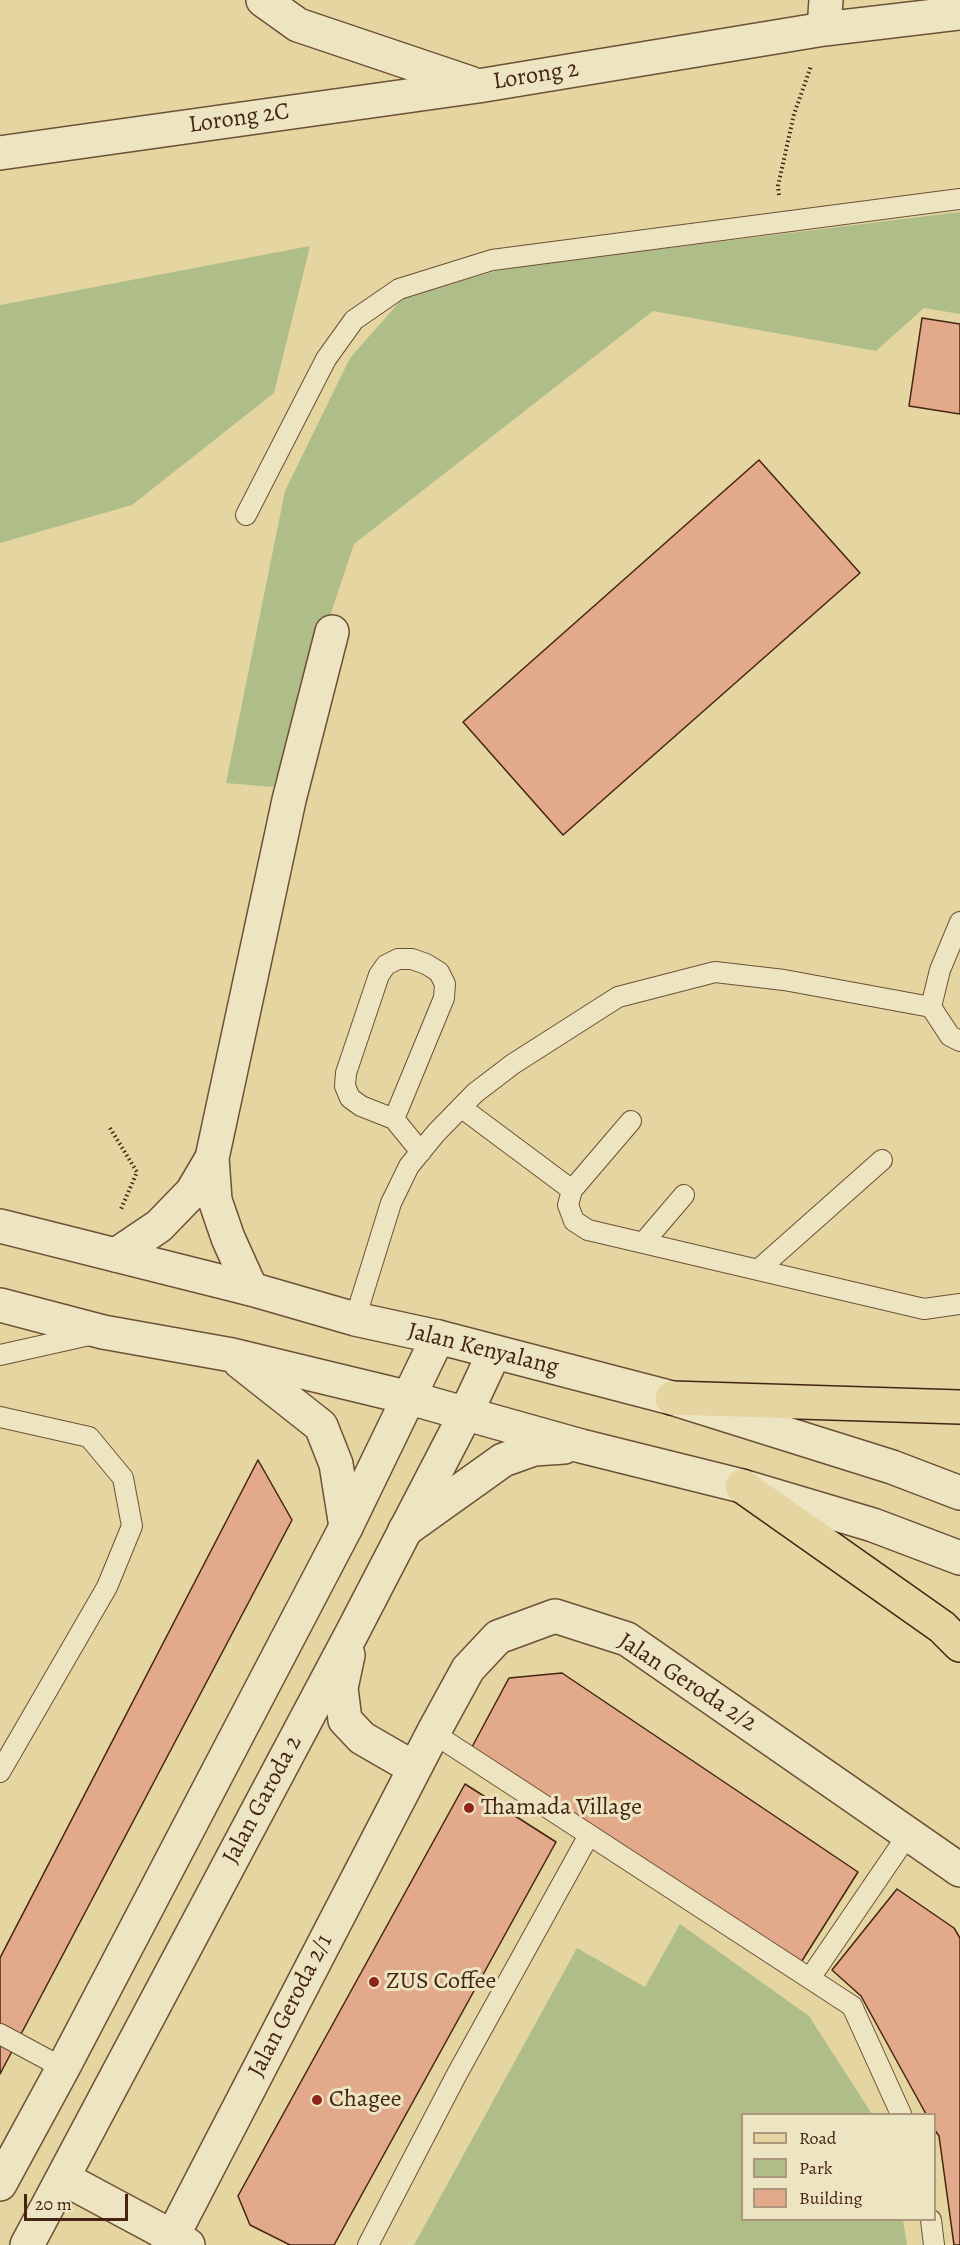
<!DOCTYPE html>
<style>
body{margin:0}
#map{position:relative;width:960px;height:2245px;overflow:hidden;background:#e4d5a1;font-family:Alegreya,serif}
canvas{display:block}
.legend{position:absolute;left:741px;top:2113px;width:195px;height:108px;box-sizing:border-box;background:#ede4c2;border:2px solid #aa977c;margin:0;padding:8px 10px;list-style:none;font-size:18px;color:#452413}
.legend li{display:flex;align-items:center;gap:12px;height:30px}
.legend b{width:30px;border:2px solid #aa977c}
.scale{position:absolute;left:24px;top:2194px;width:104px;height:27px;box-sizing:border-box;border:3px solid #452413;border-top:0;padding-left:8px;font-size:18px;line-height:21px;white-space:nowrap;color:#452413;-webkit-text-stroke:4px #ede4c2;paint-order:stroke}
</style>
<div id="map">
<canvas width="960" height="2245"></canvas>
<ul class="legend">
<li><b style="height:8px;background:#e4d5a1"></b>Road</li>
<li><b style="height:16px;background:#afbe88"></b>Park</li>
<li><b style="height:16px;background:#e2aa8b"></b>Building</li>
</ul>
<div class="scale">20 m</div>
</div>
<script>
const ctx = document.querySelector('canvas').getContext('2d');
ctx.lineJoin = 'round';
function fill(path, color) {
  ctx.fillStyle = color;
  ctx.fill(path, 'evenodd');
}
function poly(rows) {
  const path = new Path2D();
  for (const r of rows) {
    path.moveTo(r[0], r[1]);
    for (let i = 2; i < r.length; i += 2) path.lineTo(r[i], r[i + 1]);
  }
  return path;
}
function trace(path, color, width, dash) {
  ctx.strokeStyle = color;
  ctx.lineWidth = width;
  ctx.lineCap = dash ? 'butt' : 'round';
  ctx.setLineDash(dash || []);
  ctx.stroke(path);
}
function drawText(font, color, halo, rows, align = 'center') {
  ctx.font = font + ' Alegreya,serif';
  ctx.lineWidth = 6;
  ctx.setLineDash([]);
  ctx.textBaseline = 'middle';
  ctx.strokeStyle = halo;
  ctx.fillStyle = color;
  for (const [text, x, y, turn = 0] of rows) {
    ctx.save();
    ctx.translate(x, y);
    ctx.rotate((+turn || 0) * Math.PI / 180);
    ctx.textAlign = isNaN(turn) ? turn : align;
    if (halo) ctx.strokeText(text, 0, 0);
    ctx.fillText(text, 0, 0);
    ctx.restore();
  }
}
fill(poly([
 [960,212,960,314,924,308,876,351,653,311,354,544,273,787,226,783,285,491,350,358,403,298,506,268],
 [310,246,274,393,132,505,0,543,0,305],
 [680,1924,809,2016,872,2114,742,2114,742,2220,903,2220,907,2245,414,2245,577,1948,645,1987]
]), '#afbe88');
const building = poly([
 [922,318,960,324,960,414,909,406,922,318],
 [759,460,860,573,563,835,463,722,759,460],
 [258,1460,292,1520,0,2074,0,1958,258,1460],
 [562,1673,858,1872,800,1964,472,1747,509,1678,562,1673],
 [465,1784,556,1842,334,2245,290,2245,250,2225,238,2196,465,1784],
 [897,1889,954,1928,960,1938,960,2245,954,2245,939,2136,934,2129,934,2114,926,2114,861,1996,832,1970,897,1889]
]);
fill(building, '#e2aa8b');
trace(building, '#452413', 1.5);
const service = poly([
 [246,515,326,359,354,320,399,289,492,260,960,199],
 [960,922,940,970,931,1007,950,1036,960,1041],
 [462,1108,572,1190,568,1205,574,1221,588,1230,924,1309,960,1304],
 [394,1119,444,998,445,984,439,972,426,964,412,959,398,959,386,965,379,975,346,1073,345,1086,350,1098,361,1106,394,1119,421,1152],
 [572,1190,631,1121],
 [643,1243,684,1195],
 [758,1270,882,1160],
 [355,1319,391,1203,409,1166,436,1133,475,1093,513,1064,618,997,715,972,784,980,931,1007],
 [0,1355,94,1334],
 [0,1417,89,1437,123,1478,132,1526,107,1587,0,1772],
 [433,1733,852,2006,901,2114],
 [810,1978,909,1833],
 [0,2034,63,2068],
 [931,2220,934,2245],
 [368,2245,457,2074,589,1835]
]);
const minor = poly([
 [263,0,298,25,470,83],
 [824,29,826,0],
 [0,153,478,86,824,29,960,13],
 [116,1255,159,1226,192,1192,212,1158],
 [251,1289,228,1238,215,1200,212,1158,289,800,332,632],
 [348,1655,341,1688,345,1720,362,1738,414,1768],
 [63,2178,188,2245],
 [0,2184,63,2068,346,1527,438,1337],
 [27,2245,352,1633,465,1415,494,1353],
 [168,2245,433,1733,468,1669,498,1637,555,1616,627,1639,960,1870]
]);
const tertiary = poly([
 [0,1226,251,1289,355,1319,438,1337,672,1398,892,1467,960,1493],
 [0,1305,103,1332,232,1355,410,1398,581,1446,742,1486,873,1525,960,1558],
 [240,1362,321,1426,336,1464,346,1527],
 [405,1530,503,1460,534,1449,564,1447]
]);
const primary = poly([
 [672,1398,960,1407],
 [742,1486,942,1627,960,1645]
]);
trace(service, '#6d5036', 22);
trace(minor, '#6d5036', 36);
trace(tertiary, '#6d5036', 36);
trace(primary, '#452413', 36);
trace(poly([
 [779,195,778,186,794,114,811,66],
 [110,1128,137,1172,121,1209]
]), '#452413', 4, [1.5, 3]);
trace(service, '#ede4c2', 20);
trace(minor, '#ede4c2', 33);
trace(tertiary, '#ede4c2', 33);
trace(primary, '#e4d5a1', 33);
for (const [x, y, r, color] of [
 [469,1808,6,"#8f2418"],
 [374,1982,6,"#8f2418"],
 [317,2100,6,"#8f2418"]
]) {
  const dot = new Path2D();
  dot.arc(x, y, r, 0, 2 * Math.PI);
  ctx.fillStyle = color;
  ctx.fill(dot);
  trace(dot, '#ede4c2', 2);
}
drawText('24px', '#452413', '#ede4c2', [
 ["Lorong 2",536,76,-9],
 ["Lorong 2C",239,119,-8],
 ["Jalan Kenyalang",483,1350,14],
 ["Jalan Geroda 2/2",687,1683,33],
 ["Jalan Garoda 2",263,1800,-62],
 ["Jalan Geroda 2/1",291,2006,-63]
]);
drawText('24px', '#452413', '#ede4c2', [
 ["Thamada Village",481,1808],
 ["ZUS Coffee",386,1982],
 ["Chagee",329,2100]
], 'left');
</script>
